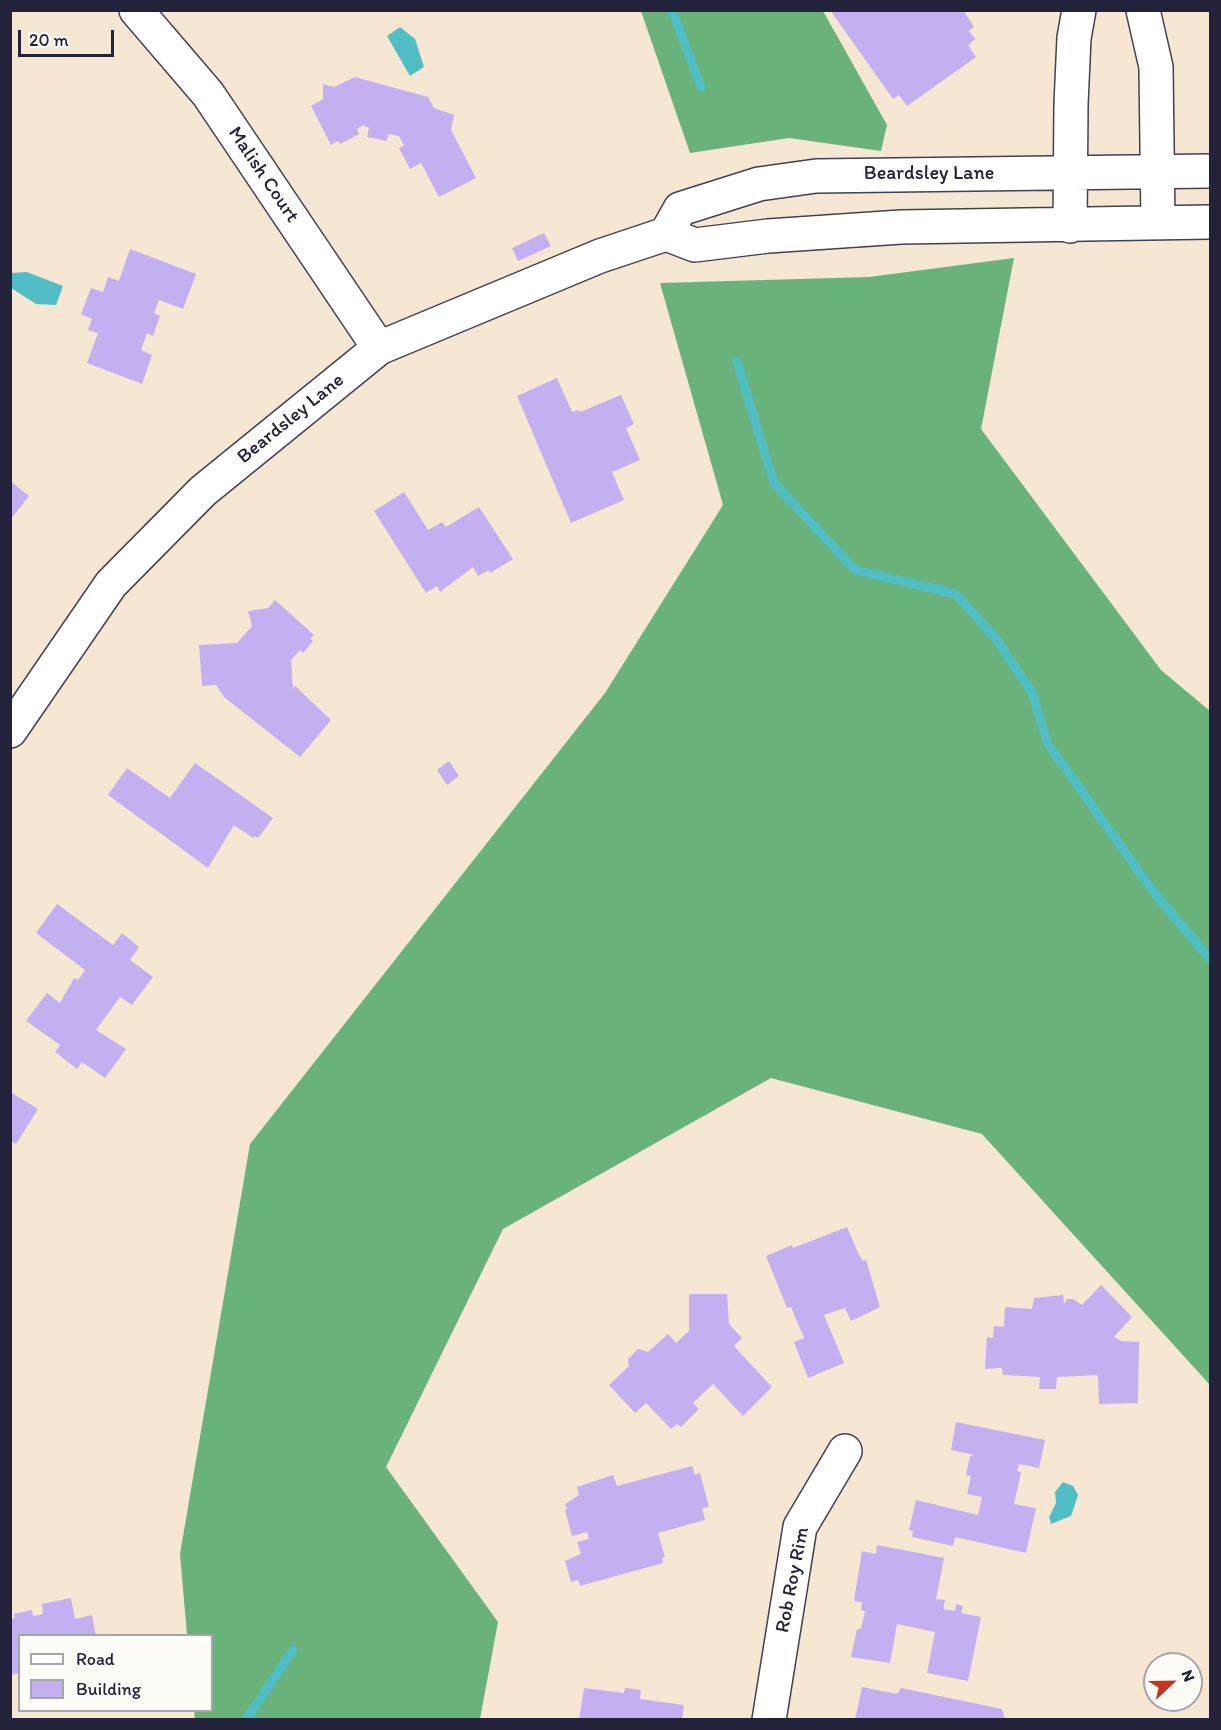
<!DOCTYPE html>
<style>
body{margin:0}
#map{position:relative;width:1221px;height:1730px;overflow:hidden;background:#f6e7d2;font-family:Itim,sans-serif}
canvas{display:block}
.frame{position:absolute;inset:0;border:12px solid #22223b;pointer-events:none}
.legend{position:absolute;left:18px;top:1634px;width:195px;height:78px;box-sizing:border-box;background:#fdfcf7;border:2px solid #a5a5ac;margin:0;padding:8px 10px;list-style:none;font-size:18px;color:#22223b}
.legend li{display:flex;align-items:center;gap:12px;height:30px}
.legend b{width:30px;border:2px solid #a5a5ac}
.north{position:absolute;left:1143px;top:1652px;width:60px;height:60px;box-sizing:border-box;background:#fdfcf7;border:2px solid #a5a5ac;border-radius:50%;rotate:68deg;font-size:16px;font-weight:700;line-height:24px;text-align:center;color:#22223b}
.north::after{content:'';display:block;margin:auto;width:21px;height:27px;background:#c8321e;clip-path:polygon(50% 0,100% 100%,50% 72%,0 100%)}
.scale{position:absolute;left:18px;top:30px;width:96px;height:27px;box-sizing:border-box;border:3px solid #22223b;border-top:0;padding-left:8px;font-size:18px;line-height:21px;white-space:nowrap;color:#22223b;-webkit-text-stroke:4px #fdfcf7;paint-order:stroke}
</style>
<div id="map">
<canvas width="1221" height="1730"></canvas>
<div class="frame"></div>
<ul class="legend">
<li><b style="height:8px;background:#fff"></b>Road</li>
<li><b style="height:16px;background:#c3b0f1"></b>Building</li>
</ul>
<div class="north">N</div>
<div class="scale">20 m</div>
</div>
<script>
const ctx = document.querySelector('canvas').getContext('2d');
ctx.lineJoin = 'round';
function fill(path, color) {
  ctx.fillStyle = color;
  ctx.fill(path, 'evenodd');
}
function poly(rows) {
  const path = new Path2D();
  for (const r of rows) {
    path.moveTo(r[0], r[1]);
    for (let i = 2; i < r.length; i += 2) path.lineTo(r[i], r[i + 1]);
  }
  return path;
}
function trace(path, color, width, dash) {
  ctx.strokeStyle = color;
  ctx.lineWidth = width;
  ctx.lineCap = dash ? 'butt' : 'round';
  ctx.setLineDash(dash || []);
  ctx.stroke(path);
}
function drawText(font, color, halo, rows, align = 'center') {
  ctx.font = font + ' Itim,sans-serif';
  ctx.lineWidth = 4.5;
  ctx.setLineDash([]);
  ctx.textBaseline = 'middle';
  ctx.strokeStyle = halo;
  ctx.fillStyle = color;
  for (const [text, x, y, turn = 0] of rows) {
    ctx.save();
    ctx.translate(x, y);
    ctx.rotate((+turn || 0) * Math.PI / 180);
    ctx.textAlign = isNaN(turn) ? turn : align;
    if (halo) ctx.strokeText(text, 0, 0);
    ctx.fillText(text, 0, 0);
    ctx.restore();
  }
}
fill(poly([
 [641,11,823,11,887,125,881,151,789,138,690,153],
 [1014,258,981,429,1161,670,1210,711,1210,1385,982,1134,771,1078,503,1229,386,1467,498,1622,480,1719,195,1719,194,1711,212,1710,212,1636,187,1635,180,1554,250,1144,605,693,723,505,660,283,869,277]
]), '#69b27a');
fill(poly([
 [400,27,415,39,424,67,410,76,387,36],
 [27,272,63,286,56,305,36,304,11,288,11,273],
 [1063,1482,1073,1486,1078,1495,1071,1516,1051,1524,1049,1517,1056,1503,1055,1492]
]), '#50bfc5');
trace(poly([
 [672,10,701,87],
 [737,362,774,483,855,570,956,594,996,639,1032,693,1048,744,1155,894,1210,959],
 [246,1720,293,1650]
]), '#50bfc5', 9);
fill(poly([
 [830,10,963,10,974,27,969,31,975,39,968,45,976,57,907,106,899,95,893,99],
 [355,77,428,97,434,108,454,115,451,130,476,178,439,197,421,163,410,169,399,148,404,146,399,136,388,134,387,141,367,137,369,128,363,125,357,129,359,134,340,144,338,141,331,145,311,106,323,99,323,84,334,87],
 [544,233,551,246,518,261,512,248],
 [130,249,196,274,183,309,159,300,154,313,160,316,153,336,147,333,141,350,152,355,142,384,87,363,98,333,88,330,92,319,81,314,91,288,103,292,108,277,119,281],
 [557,378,572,412,579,410,580,412,621,395,634,424,626,428,640,460,612,472,624,500,571,523,517,396],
 [10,481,29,496,10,520],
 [404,492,428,530,442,522,446,527,479,507,513,559,490,573,489,570,478,576,473,567,440,592,437,586,426,593,374,511],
 [275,600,314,635,310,639,313,641,303,653,300,650,291,660,293,689,295,686,331,720,300,757,224,697,216,685,202,686,199,645,237,643,252,626,248,611,268,608],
 [449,761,459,776,447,785,437,770],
 [195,763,273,818,258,838,255,836,253,838,234,825,208,868,108,795,127,768,170,798],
 [57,904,113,945,122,933,139,947,130,960,153,977,132,1005,120,997,96,1030,126,1049,105,1078,82,1062,77,1069,55,1052,60,1045,26,1021,47,993,60,1003,74,978,78,980,85,970,36,933],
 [10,1092,38,1109,16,1144,10,1141],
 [847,1227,858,1253,863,1261,866,1260,880,1307,851,1321,845,1308,824,1315,844,1363,808,1378,794,1342,804,1338,791,1307,787,1308,766,1256,792,1245,793,1248],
 [1101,1285,1132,1317,1114,1337,1121,1341,1139,1342,1138,1403,1099,1404,1098,1375,1057,1377,1056,1389,1039,1389,1040,1377,1003,1375,1002,1368,985,1369,987,1337,993,1338,994,1326,1004,1327,1005,1307,1032,1309,1034,1298,1063,1295,1064,1304,1067,1299,1073,1299,1082,1305],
 [689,1294,727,1294,729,1324,742,1338,734,1346,772,1387,743,1416,713,1384,693,1403,699,1409,681,1427,677,1424,671,1429,646,1403,635,1413,609,1385,629,1366,628,1359,638,1349,648,1352,668,1334,676,1343,689,1331],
 [956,1422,1045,1440,1039,1468,1019,1464,1017,1471,1021,1472,1014,1504,1036,1508,1026,1553,955,1537,953,1546,912,1537,913,1531,909,1530,916,1500,978,1515,982,1497,967,1494,971,1476,966,1475,970,1456,974,1455,951,1450],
 [692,1466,695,1475,700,1473,709,1507,702,1508,705,1520,658,1533,665,1557,662,1558,663,1563,580,1586,578,1580,571,1582,565,1561,581,1554,577,1542,589,1539,587,1532,572,1536,565,1510,567,1509,565,1504,579,1495,577,1487,613,1475,617,1486],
 [877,1545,944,1558,936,1599,945,1600,943,1609,955,1611,956,1604,963,1606,961,1613,981,1617,968,1681,927,1673,935,1632,897,1624,890,1663,851,1657,857,1629,861,1629,865,1611,861,1610,862,1602,854,1601,862,1551,876,1554],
 [71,1598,75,1619,92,1615,96,1636,20,1636,20,1673,10,1675,10,1619,15,1618,14,1614,32,1610,33,1616,43,1614,42,1604],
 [862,1687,897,1694,901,1688,1002,1709,1005,1720,855,1720],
 [584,1688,624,1693,625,1688,641,1690,640,1699,684,1705,682,1720,579,1720]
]), '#c3b0f1');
const minor = poly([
 [136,10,208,94,379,348],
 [1143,10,1156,67,1158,223],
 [1210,171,816,176,759,184,680,209,666,234,695,245,768,236,901,227,1210,222],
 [1070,226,1071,104,1074,38,1079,10],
 [10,731,111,584,203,491,379,348,600,256,666,234],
 [769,1720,800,1527,845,1451]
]);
trace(minor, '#424052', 36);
trace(minor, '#fff', 33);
drawText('20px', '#22223b', '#fdfcf7', [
 ["Beardsley Lane",929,174],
 ["Malish Court",263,175,56],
 ["Beardsley Lane",291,419,-39],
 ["Rob Roy Rim",793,1580,-79]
]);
</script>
